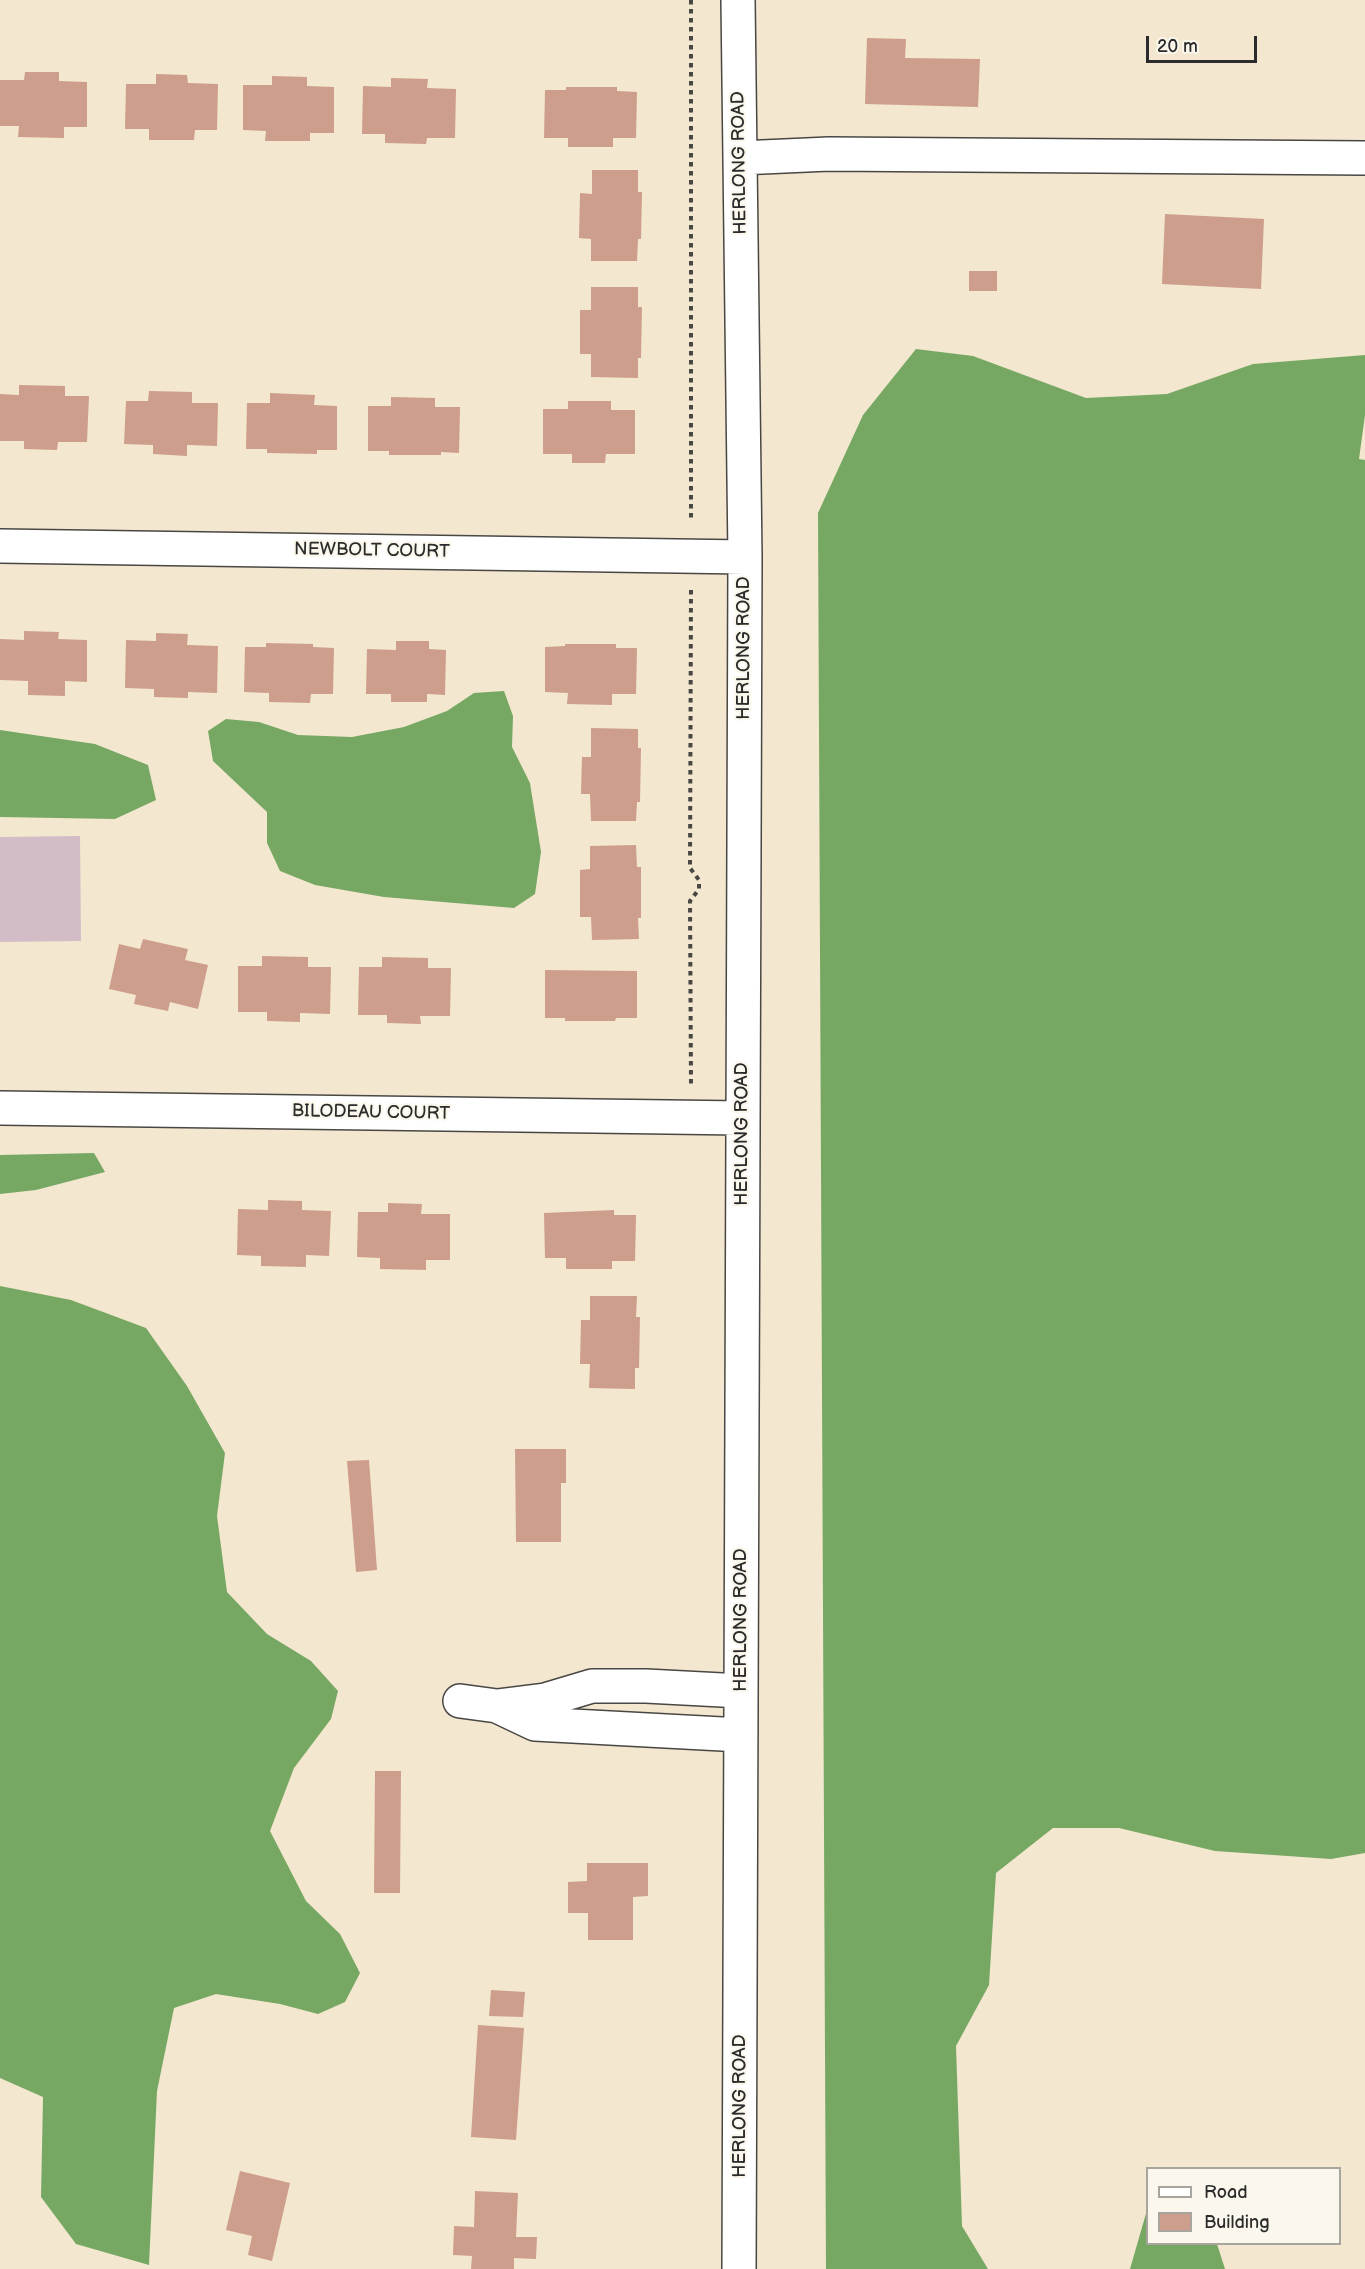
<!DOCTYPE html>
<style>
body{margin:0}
#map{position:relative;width:1365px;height:2269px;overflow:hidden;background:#f3e7cf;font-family:"Balsamiq Sans",sans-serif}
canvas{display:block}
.legend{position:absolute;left:1146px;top:2167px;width:195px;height:78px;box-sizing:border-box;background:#fbf7ec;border:2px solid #a8a59f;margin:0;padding:8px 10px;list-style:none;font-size:18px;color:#2b2b2b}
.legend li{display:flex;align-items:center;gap:12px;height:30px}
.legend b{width:30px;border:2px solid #a8a59f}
.scale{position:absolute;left:1146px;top:36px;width:111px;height:27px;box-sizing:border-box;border:3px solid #2b2b2b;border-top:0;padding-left:8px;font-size:18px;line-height:21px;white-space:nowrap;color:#2b2b2b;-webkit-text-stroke:4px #fbf7ec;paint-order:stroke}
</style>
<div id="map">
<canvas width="1365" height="2269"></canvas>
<ul class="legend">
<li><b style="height:8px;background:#fff"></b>Road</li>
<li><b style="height:16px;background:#ce9e8c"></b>Building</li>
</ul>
<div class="scale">20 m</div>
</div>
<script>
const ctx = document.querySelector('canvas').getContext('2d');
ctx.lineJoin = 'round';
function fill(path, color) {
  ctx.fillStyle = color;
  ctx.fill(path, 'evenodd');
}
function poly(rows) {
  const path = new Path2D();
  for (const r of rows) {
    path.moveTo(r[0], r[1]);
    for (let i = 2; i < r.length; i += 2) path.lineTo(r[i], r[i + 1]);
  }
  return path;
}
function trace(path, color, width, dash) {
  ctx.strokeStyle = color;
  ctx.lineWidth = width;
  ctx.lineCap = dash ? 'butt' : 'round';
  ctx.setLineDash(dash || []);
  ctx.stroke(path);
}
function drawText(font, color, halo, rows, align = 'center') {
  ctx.font = font + ' "Balsamiq Sans",sans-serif';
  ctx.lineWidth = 4.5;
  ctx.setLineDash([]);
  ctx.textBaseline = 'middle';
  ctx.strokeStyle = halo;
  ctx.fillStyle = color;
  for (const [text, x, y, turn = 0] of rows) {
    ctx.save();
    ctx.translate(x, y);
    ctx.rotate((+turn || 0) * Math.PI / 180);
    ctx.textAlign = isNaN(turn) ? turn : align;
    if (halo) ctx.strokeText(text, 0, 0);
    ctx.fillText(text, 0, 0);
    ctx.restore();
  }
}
fill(poly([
 [80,836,81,941,0,942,0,837]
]), '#d2bdc6');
fill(poly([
 [916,349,973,356,1086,398,1167,394,1253,364,1365,355,1365,415,1359,459,1365,460,1365,1853,1331,1859,1215,1851,1119,1828,1053,1828,996,1873,989,1985,956,2046,962,2226,988,2269,826,2269,818,513,863,415],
 [504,691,513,716,512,747,530,783,541,852,535,894,514,908,384,897,315,885,280,871,267,843,267,812,213,761,208,731,226,719,259,722,298,735,352,737,404,727,447,711,474,693],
 [0,730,95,744,148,765,156,800,115,819,0,817],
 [94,1153,105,1172,36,1190,0,1194,0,1155],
 [0,1286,71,1300,146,1328,187,1386,225,1453,217,1516,227,1592,267,1634,311,1661,338,1691,331,1719,294,1768,270,1831,306,1901,340,1934,360,1973,345,2002,318,2014,280,2004,216,1994,174,2008,157,2091,149,2265,76,2244,41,2197,43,2097,0,2078],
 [1147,2210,1148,2244,1217,2244,1225,2269,1130,2269]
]), '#77a863');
fill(poly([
 [867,38,906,39,905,58,980,59,978,107,865,104],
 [25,72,59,72,59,81,87,82,87,127,64,127,64,138,18,137,19,126,0,126,0,80,24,80],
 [156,74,187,75,188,83,218,84,217,130,195,130,194,140,149,140,149,129,125,129,126,84,156,84],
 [272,76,307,77,307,86,334,87,334,133,310,133,310,141,265,141,266,131,243,130,243,85,272,85],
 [391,78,428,79,427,88,456,89,455,138,427,138,426,144,385,143,385,134,362,134,363,86,391,87],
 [566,87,617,87,617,91,637,92,636,138,613,138,613,147,568,147,568,138,544,138,545,90,566,90],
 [592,170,638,170,638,192,642,192,641,239,638,239,637,261,591,261,591,239,579,238,580,193,592,194],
 [1165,214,1264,219,1261,289,1162,284],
 [969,271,997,271,997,291,969,291],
 [591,287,638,287,638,307,642,307,641,358,638,358,638,378,591,377,591,354,580,354,580,310,591,310],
 [19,385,65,386,65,396,89,396,87,442,58,442,57,450,24,449,24,441,0,441,0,394,19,395],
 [149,391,192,392,192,403,218,403,217,446,187,445,187,456,153,454,153,445,124,444,126,401,148,401],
 [270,393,315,395,314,405,337,406,337,450,317,450,317,454,267,453,267,449,246,449,247,403,270,403],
 [391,397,435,398,435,407,460,407,459,453,441,452,441,455,389,455,389,451,368,451,368,406,391,406],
 [568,401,611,401,611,410,635,410,635,454,606,454,605,463,572,463,572,454,543,454,543,409,568,409],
 [24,631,59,632,58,639,87,640,87,682,65,681,65,696,28,695,28,681,0,680,0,639,24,640],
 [156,633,188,634,187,645,218,646,217,693,188,692,188,698,154,697,154,689,125,688,126,640,156,641],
 [396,641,429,641,429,649,446,650,445,695,427,694,427,702,391,702,391,694,366,694,367,649,396,650],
 [266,643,313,644,313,647,334,648,333,694,311,694,310,703,269,702,269,693,244,692,245,647,266,647],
 [565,644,616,644,616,648,637,648,636,694,612,694,612,705,567,704,568,693,545,692,545,647,565,646],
 [591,728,638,729,638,748,641,748,640,802,637,802,636,821,591,821,590,794,581,794,582,757,591,757],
 [636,845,637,867,641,867,641,918,638,918,639,939,592,940,591,917,580,917,580,870,590,869,590,846],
 [143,939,188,949,185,960,208,965,198,1009,170,1002,168,1011,134,1004,136,995,109,989,119,944,140,949],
 [262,956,308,957,308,967,331,967,330,1014,300,1013,300,1022,267,1021,267,1012,238,1012,238,966,262,966],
 [382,957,428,958,428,968,451,968,450,1016,420,1016,421,1024,387,1023,387,1015,358,1015,359,967,382,967],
 [545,970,637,971,637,1018,616,1018,615,1021,565,1021,565,1018,545,1018],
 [268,1200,302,1201,302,1210,331,1211,329,1256,306,1255,306,1267,261,1266,261,1256,237,1255,238,1209,268,1210],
 [388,1203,422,1204,421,1214,450,1214,450,1260,426,1260,426,1270,380,1269,380,1258,357,1257,358,1212,388,1212],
 [614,1210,614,1215,636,1215,635,1261,612,1261,612,1269,566,1269,566,1258,545,1258,544,1213],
 [590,1296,637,1296,636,1317,640,1317,639,1368,635,1368,635,1389,589,1388,590,1364,580,1364,581,1320,590,1320],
 [515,1449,566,1449,566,1483,561,1483,561,1542,516,1542],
 [369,1460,377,1570,356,1572,347,1461],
 [375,1771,401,1771,400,1893,374,1893],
 [587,1863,648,1863,648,1896,633,1897,633,1940,588,1940,588,1913,568,1913,568,1882,587,1881],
 [491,1990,525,1992,523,2017,489,2016],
 [478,2025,524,2028,516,2140,471,2137],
 [240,2171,290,2183,272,2261,248,2255,252,2236,226,2230],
 [475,2191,518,2193,516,2237,537,2237,536,2259,514,2258,514,2269,471,2269,472,2256,453,2255,454,2226,474,2227]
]), '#ce9e8c');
const minor = poly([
 [738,0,745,557,739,2269],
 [740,158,829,154,1365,158],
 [0,546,745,557],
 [0,1108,742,1118],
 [460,1701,497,1706,545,1700,592,1686,646,1686,741,1691],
 [497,1706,535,1724,741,1735]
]);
trace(minor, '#494744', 36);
trace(poly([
 [691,0,691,520],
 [691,590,690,868,699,880,699,889,690,901,691,1084]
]), '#494744', 4, [4.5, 4.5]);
trace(minor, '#fff', 33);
drawText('18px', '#2b2b2b', '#fbf7ec', [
 ["HERLONG ROAD",740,163,-91],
 ["NEWBOLT COURT",372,551,1],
 ["HERLONG ROAD",744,648,-90],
 ["BILODEAU COURT",371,1113,1],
 ["HERLONG ROAD",742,1134,-90],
 ["HERLONG ROAD",741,1620,-90],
 ["HERLONG ROAD",740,2106,-90]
]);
</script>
